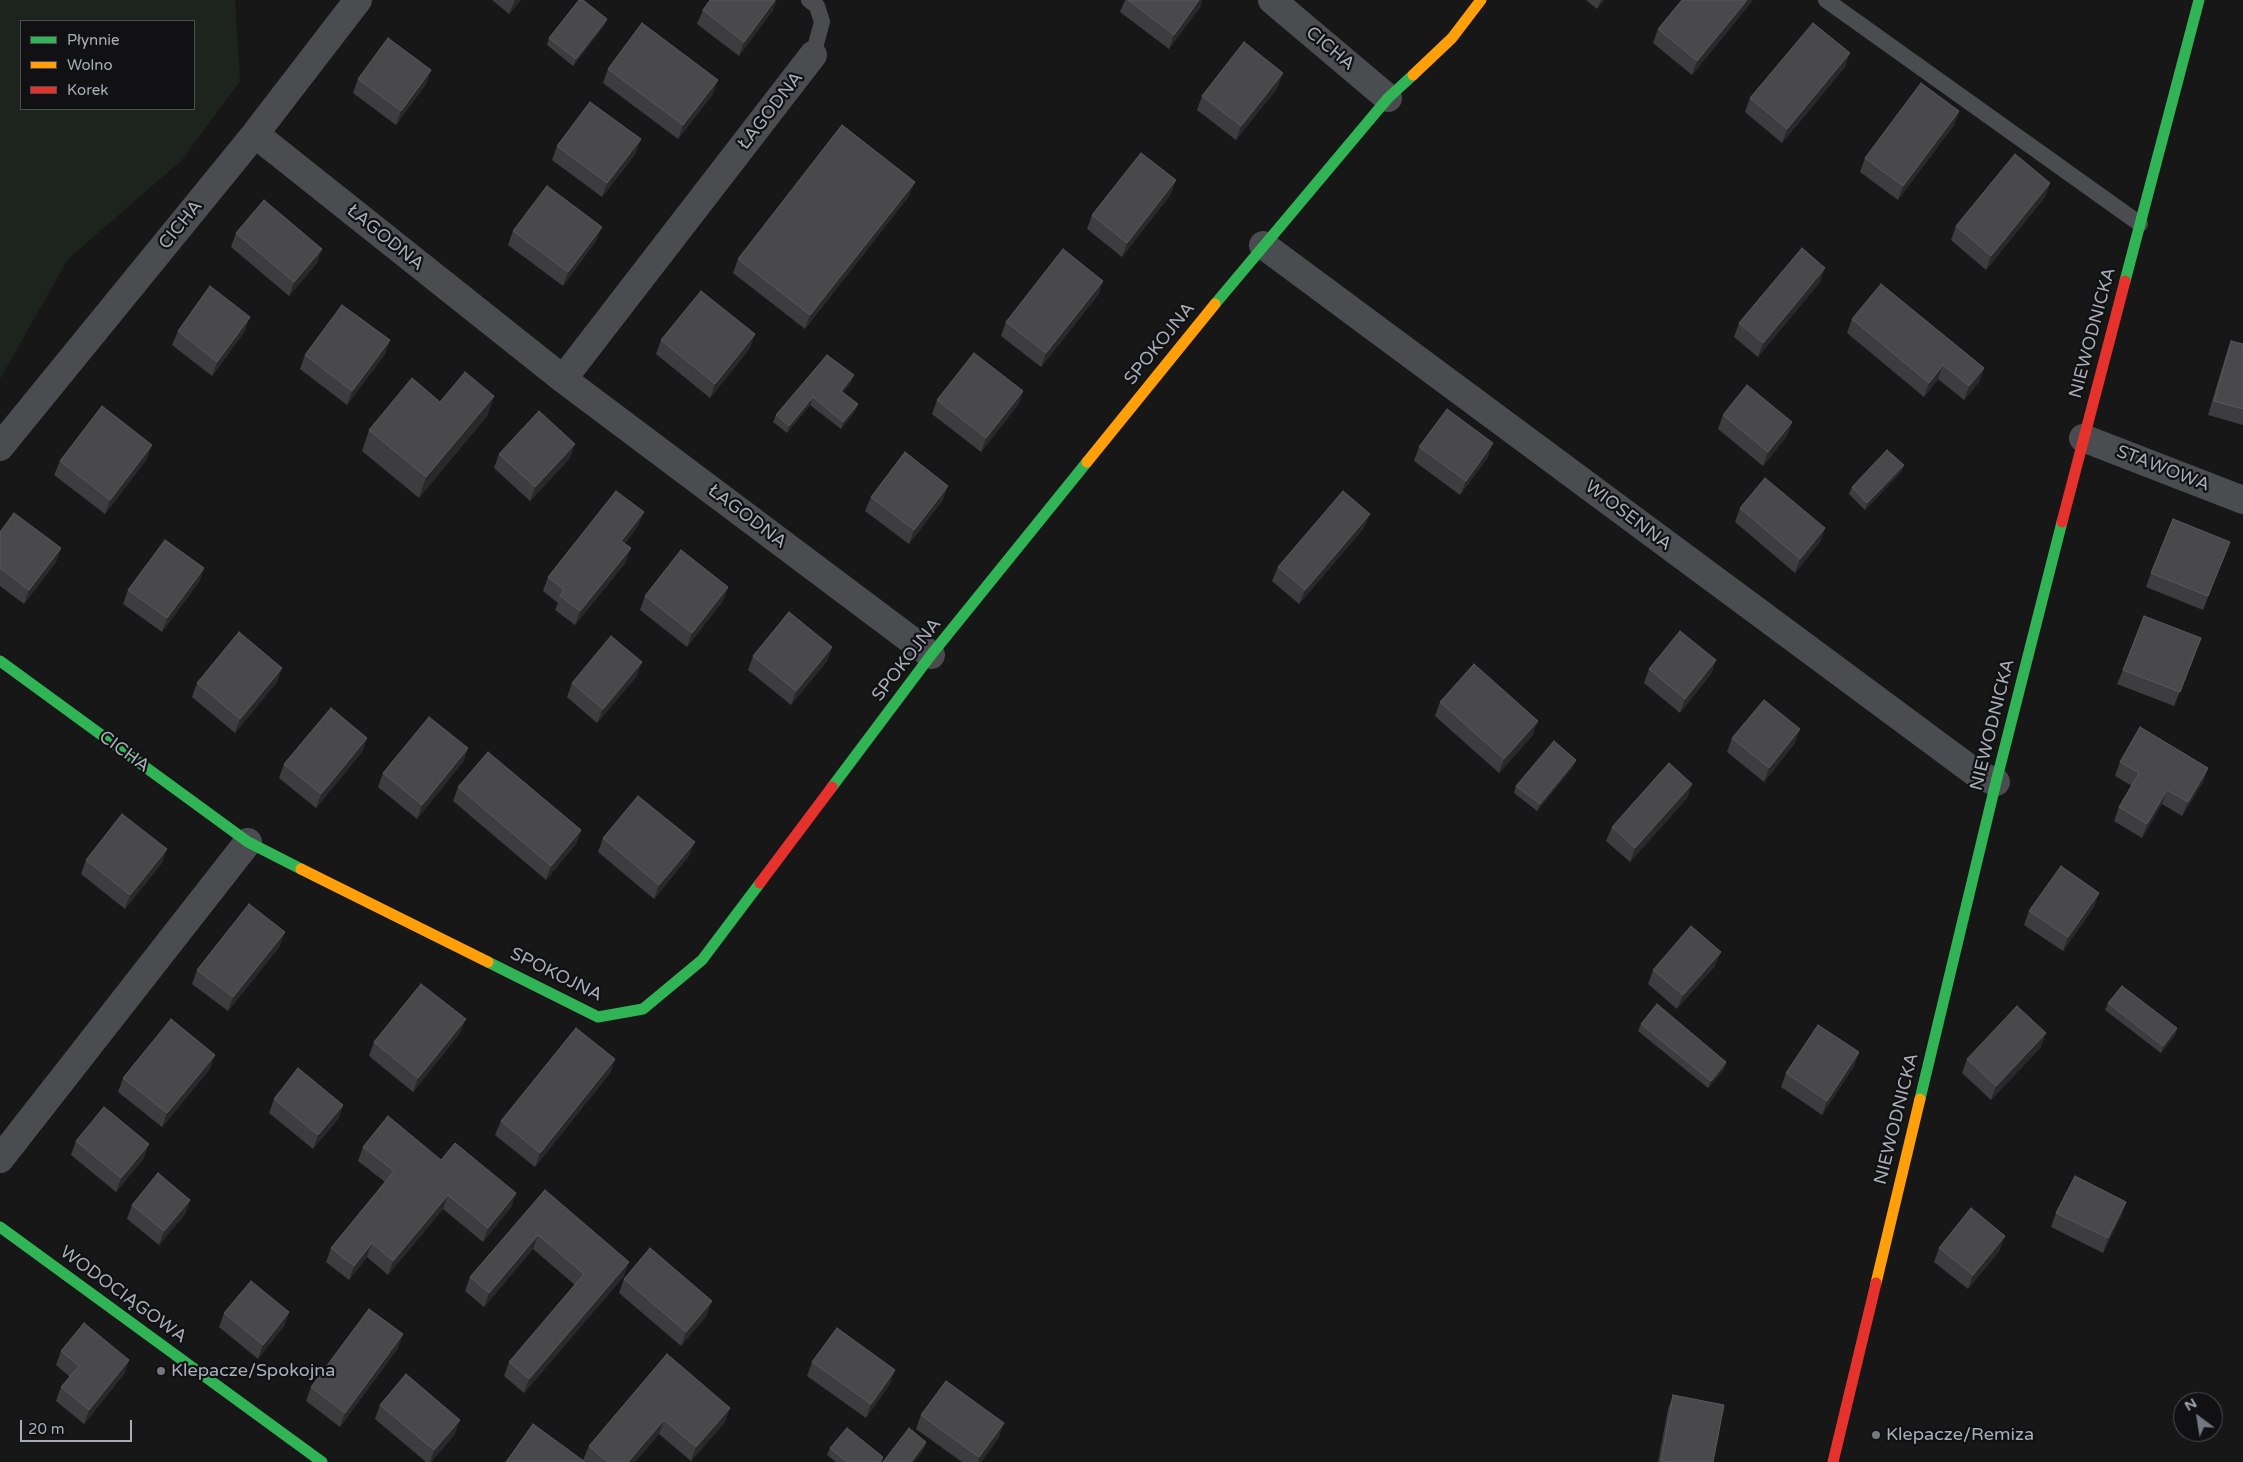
<!DOCTYPE html>
<meta charset="utf-8">
<style>
body{margin:0}
#map{position:relative;width:2243px;height:1462px;overflow:hidden;background:#171717;font-family:"Varela Round",sans-serif}
canvas{display:block}
.legend{position:absolute;left:20px;top:20px;width:175px;height:90px;box-sizing:border-box;background:#111113;border:1px solid #4d4f55;margin:0;padding:6px 9px;list-style:none;font-size:15px;color:#a8adb8}
.legend li{display:flex;align-items:center;gap:10px;height:25px}
.legend b{width:25px;border:1px solid #4d4f55}
.north{position:absolute;left:2173px;top:1392px;width:50px;height:50px;box-sizing:border-box;background:#111113;border:1px solid #4d4f55;border-radius:50%;rotate:329deg;font-size:14px;font-weight:700;line-height:20px;text-align:center;color:#a8adb8}
.north::after{content:'';display:block;margin:auto;width:18px;height:22px;background:#757880;clip-path:polygon(50% 0,100% 100%,50% 72%,0 100%)}
.scale{position:absolute;left:20px;top:1420px;width:112px;height:22px;box-sizing:border-box;border:2px solid #a8adb8;border-top:0;padding-left:6px;font-size:15px;line-height:18px;white-space:nowrap;color:#a8adb8;-webkit-text-stroke:4px #111113;paint-order:stroke}
</style>
<div id="map">
<canvas width="2243" height="1462"></canvas>
<ul class="legend">
<li><b style="height:6px;background:#30b455"></b>Płynnie</li>
<li><b style="height:6px;background:#ff9f0a"></b>Wolno</li>
<li><b style="height:6px;background:#e5322d"></b>Korek</li>
</ul>
<div class="north">N</div>
<div class="scale">20 m</div>
</div>
<script>
const ctx = document.querySelector('canvas').getContext('2d');
ctx.lineJoin = 'round';
function fill(path, color) {
  ctx.fillStyle = color;
  ctx.fill(path, 'evenodd');
}
function poly(rows) {
  const path = new Path2D();
  for (const r of rows) {
    path.moveTo(r[0], r[1]);
    for (let i = 2; i < r.length; i += 2) path.lineTo(r[i], r[i + 1]);
  }
  return path;
}
function trace(path, color, width, dash) {
  ctx.strokeStyle = color;
  ctx.lineWidth = width;
  ctx.lineCap = dash ? 'butt' : 'round';
  ctx.setLineDash(dash || []);
  ctx.stroke(path);
}
function drawText(font, color, halo, rows, align = 'center') {
  ctx.font = font + ' "Varela Round",sans-serif';
  ctx.lineWidth = 4.5;
  ctx.setLineDash([]);
  ctx.textBaseline = 'middle';
  ctx.strokeStyle = halo;
  ctx.fillStyle = color;
  for (const [text, x, y, turn = 0] of rows) {
    ctx.save();
    ctx.translate(x, y);
    ctx.rotate((+turn || 0) * Math.PI / 180);
    ctx.textAlign = isNaN(turn) ? turn : align;
    if (halo) ctx.strokeText(text, 0, 0);
    ctx.fillText(text, 0, 0);
    ctx.restore();
  }
}
fill(poly([
 [0,0,235,0,240,81,182,160,68,259,0,379],
 [21,21,194,21,194,109,21,109]
]), '#1d241e');
trace(poly([
 [809,0,817,6,822,22,813,55],
 [1826,0,2140,224]
]), '#4b4c50', 16);
trace(poly([
 [1272,0,1388,98],
 [255,134,563,379,931,655],
 [1263,245,1977,774,1996,782],
 [563,379,813,55],
 [2083,438,2243,500],
 [0,447,255,134,358,0],
 [0,1159,248,842]
]), '#4b4c50', 28);
trace(poly([
 [2125,281,2199,0],
 [1215,304,1388,98,1413,75],
 [0,661,248,842,301,869],
 [832,787,931,655,1087,462],
 [488,962,598,1017,643,1009,702,960,760,883],
 [1920,1099,1996,782,2062,522],
 [0,1227,322,1462]
]), '#30b455', 11);
trace(poly([
 [1413,75,1452,38,1481,0],
 [1087,462,1215,304],
 [301,869,488,962],
 [1876,1283,1920,1099]
]), '#ff9f0a', 11);
trace(poly([
 [2062,522,2125,281],
 [760,883,832,787],
 [1833,1462,1876,1283]
]), '#e5322d', 11);
fill(poly([
 [492,0,521,0,509,14],
 [1125,0,1202,0,1200,7,1169,49,1120,12],
 [1586,0,1604,0,1597,9],
 [1682,0,1753,0,1692,75,1653,43,1658,29],
 [703,10,773,10,739,56,697,24],
 [607,19,604,26,573,66,547,45,549,38],
 [1845,67,1782,143,1745,112,1750,98],
 [608,69,713,94,678,139,603,83],
 [431,70,426,84,396,125,353,93,358,79],
 [1278,87,1236,140,1197,110,1202,96],
 [1959,111,1954,125,1898,200,1860,172,1865,158],
 [557,146,636,153,602,197,552,160],
 [2050,183,2045,197,1986,270,1951,240,1956,226],
 [1171,194,1122,257,1087,229,1092,215],
 [909,196,805,329,733,273,738,259],
 [513,231,596,241,563,286,508,245],
 [236,233,317,263,289,296,231,247],
 [1103,281,1098,295,1041,367,1001,336,1006,322],
 [1820,282,1758,357,1734,337,1739,323],
 [1852,319,1984,368,1979,382,1964,400,1938,379,1924,397,1847,333],
 [178,331,245,331,212,376,172,345],
 [390,340,385,354,347,405,300,369,305,355],
 [661,340,750,348,710,398,656,354],
 [2231,341,2243,344,2243,425,2208,415,2226,355],
 [827,355,851,382,843,392,858,404,855,411,841,429,810,405,787,433,773,422,776,415],
 [1023,391,1018,405,981,452,932,414,937,400],
 [494,396,487,416,419,498,362,451,369,430,440,402],
 [1723,415,1792,422,1787,436,1763,466,1718,429],
 [1419,447,1488,457,1460,495,1414,461],
 [499,454,570,458,530,501,494,468],
 [147,459,105,514,54,475,60,461],
 [1904,465,1901,472,1865,510,1849,494,1852,487],
 [871,497,943,500,909,544,865,511],
 [1740,508,1825,528,1820,542,1795,573,1735,522],
 [638,526,625,543,626,562,575,625,555,610,558,603,543,591,548,577],
 [1364,528,1299,604,1272,581,1278,567],
 [0,532,61,548,56,562,24,604,0,586],
 [2224,556,2203,610,2146,587,2151,573],
 [204,568,199,582,162,632,123,604,128,590],
 [728,587,723,601,687,647,640,610,645,596],
 [832,647,827,661,791,705,748,670,753,656],
 [2196,652,2174,706,2117,684,2123,670],
 [1716,660,1711,674,1680,713,1644,683,1649,669],
 [637,676,597,723,567,697,572,683],
 [277,682,235,733,192,697,197,683],
 [1440,702,1533,735,1499,773,1435,716],
 [367,738,362,752,316,808,279,778,284,764],
 [1732,738,1795,743,1764,782,1727,752],
 [468,748,463,762,417,819,378,787,383,773],
 [1576,760,1573,767,1537,811,1514,793,1516,786],
 [2120,762,2208,768,2203,782,2182,816,2162,804,2142,838,2114,821,2119,807,2132,786,2115,776],
 [1692,784,1687,798,1630,862,1606,841,1612,827],
 [458,787,581,830,576,844,546,880,453,801],
 [603,838,689,856,654,899,598,852],
 [86,860,162,863,125,909,81,874],
 [2099,893,2094,907,2063,951,2024,925,2029,911],
 [280,946,228,1011,192,984,197,970],
 [1715,966,1677,1009,1648,984,1653,970],
 [2108,1003,2177,1028,2175,1035,2161,1053,2105,1010],
 [1641,1024,1726,1062,1724,1069,1708,1088,1638,1031],
 [460,1033,413,1092,369,1056,374,1042],
 [2041,1047,1991,1100,1962,1073,1967,1059],
 [1859,1052,1854,1066,1822,1115,1781,1087,1786,1073],
 [615,1059,610,1073,535,1167,495,1135,501,1121],
 [210,1069,162,1127,118,1092,123,1078],
 [274,1099,343,1105,338,1119,313,1149,269,1113],
 [76,1141,144,1158,116,1192,71,1155],
 [363,1147,441,1160,516,1193,511,1207,483,1242,443,1209,388,1275,367,1257,349,1280,326,1262,331,1248,385,1182,358,1161],
 [545,1190,624,1276,524,1393,504,1376,509,1362,575,1285,533,1249,484,1307,465,1291,470,1277],
 [190,1200,185,1214,159,1245,127,1219,132,1205],
 [2126,1202,2121,1216,2103,1253,2051,1227,2056,1213],
 [1939,1248,2000,1250,1968,1289,1934,1262],
 [624,1279,707,1315,681,1346,619,1293],
 [289,1312,284,1326,258,1359,219,1327,224,1313],
 [398,1348,340,1427,306,1401,311,1387],
 [61,1351,129,1360,124,1374,84,1424,56,1401,61,1387,70,1377,56,1365],
 [667,1354,725,1422,691,1461,659,1434,635,1462,586,1462,583,1460,589,1446],
 [812,1362,890,1384,866,1418,807,1376],
 [1673,1395,1713,1462,1658,1462,1668,1409],
 [380,1405,455,1434,431,1462,426,1462,375,1419],
 [921,1415,999,1437,981,1462,962,1462,916,1429],
 [830,1448,883,1457,882,1462,836,1462,827,1455]
]), '#3d3d3f');
fill(poly([
 [515,0,521,0,509,14],
 [775,0,777,0,773,10,739,56,744,42],
 [1199,0,1202,0,1200,7,1169,49,1174,35],
 [1601,0,1604,0,1597,9],
 [1747,0,1753,0,1692,75,1697,61],
 [607,19,604,26,573,66,576,59],
 [1850,53,1845,67,1782,143,1787,129],
 [431,70,426,84,396,125,401,111],
 [1283,73,1278,87,1236,140,1241,126],
 [718,80,713,94,678,139,683,125],
 [1959,111,1954,125,1898,200,1903,186],
 [641,139,636,153,602,197,607,183],
 [1176,180,1171,194,1122,257,1127,243],
 [915,182,909,196,805,329,810,315],
 [2050,183,2045,197,1986,270,1991,256],
 [602,227,596,241,563,286,568,272],
 [322,249,317,263,289,296,294,282],
 [1825,268,1820,282,1758,357,1763,343],
 [1103,281,1098,295,1041,367,1046,353],
 [250,317,245,331,212,376,217,362],
 [755,334,750,348,710,398,715,384],
 [390,340,385,354,347,405,352,391],
 [1943,365,1938,379,1924,397,1929,383],
 [1984,368,1979,382,1964,400,1969,386],
 [854,375,851,382,839,398,841,391],
 [1023,391,1018,405,981,452,986,438],
 [494,396,487,416,419,498,426,477],
 [813,397,810,405,787,433,789,426],
 [858,404,855,411,841,429,843,422],
 [1792,422,1787,436,1763,466,1768,452],
 [1493,443,1488,457,1460,495,1466,481],
 [575,444,570,458,530,501,535,487],
 [152,445,147,459,105,514,110,500],
 [1904,465,1901,472,1865,510,1867,503],
 [948,486,943,500,909,544,914,530],
 [644,512,638,526,616,555,621,541],
 [1370,514,1364,528,1299,604,1305,590],
 [1825,528,1820,542,1795,573,1800,559],
 [61,548,56,562,24,604,29,590],
 [631,548,626,562,575,625,580,611],
 [204,568,199,582,162,632,167,618],
 [728,587,723,601,687,647,692,633],
 [832,647,827,661,791,705,796,691],
 [1716,660,1711,674,1680,713,1685,699],
 [642,662,637,676,597,723,603,709],
 [282,668,277,682,235,733,240,719],
 [1538,721,1533,735,1499,773,1504,759],
 [1800,729,1795,743,1764,782,1769,768],
 [367,738,362,752,316,808,321,794],
 [468,748,463,762,417,819,422,805],
 [1576,760,1573,767,1537,811,1540,804],
 [2208,768,2203,782,2182,816,2188,802],
 [1692,784,1687,798,1630,862,1635,848],
 [2167,790,2162,804,2142,838,2147,824],
 [581,830,576,844,546,880,551,866],
 [695,842,689,856,654,899,659,885],
 [167,849,162,863,125,909,130,895],
 [2099,893,2094,907,2063,951,2068,937],
 [285,932,280,946,228,1011,233,997],
 [1721,952,1715,966,1677,1009,1683,995],
 [466,1019,460,1033,413,1092,418,1078],
 [2177,1028,2175,1035,2161,1053,2163,1046],
 [2046,1033,2041,1047,1991,1100,1996,1086],
 [1859,1052,1854,1066,1822,1115,1827,1101],
 [215,1055,210,1069,162,1127,167,1113],
 [615,1059,610,1073,535,1167,540,1153],
 [1726,1062,1724,1069,1708,1088,1711,1081],
 [343,1105,338,1119,313,1149,318,1135],
 [149,1144,144,1158,116,1192,121,1178],
 [516,1193,511,1207,483,1242,488,1228],
 [448,1195,443,1209,388,1275,393,1261],
 [190,1200,185,1214,159,1245,164,1231],
 [2126,1202,2121,1216,2103,1253,2108,1238],
 [538,1235,533,1249,484,1307,489,1293],
 [2005,1236,2000,1250,1968,1289,1973,1275],
 [372,1243,367,1257,349,1280,354,1266],
 [629,1262,624,1276,524,1393,529,1379],
 [712,1301,707,1315,681,1346,686,1332],
 [289,1312,284,1326,258,1359,263,1345],
 [403,1334,398,1348,340,1427,345,1413],
 [129,1360,124,1374,84,1424,89,1410],
 [895,1370,890,1384,866,1418,871,1404],
 [730,1408,725,1422,691,1461,696,1447],
 [460,1420,455,1434,431,1462,430,1462,434,1450],
 [664,1420,659,1434,635,1462,628,1462],
 [1004,1423,999,1437,981,1462,978,1462,979,1457],
 [926,1442,924,1449,914,1462,911,1462]
]), '#29292a');
const building = poly([
 [579,0,583,0,607,19,576,59,549,38,579,0],
 [710,0,775,0,744,42,703,10,710,0],
 [1128,0,1199,0,1174,35,1128,0],
 [1682,0,1747,0,1697,61,1658,29,1682,0],
 [642,23,718,80,683,125,608,69,642,23],
 [1813,23,1850,53,1787,129,1750,98,1813,23],
 [388,38,431,70,401,111,358,79,388,38],
 [1244,42,1283,73,1241,126,1202,96,1244,42],
 [1921,83,1959,111,1903,186,1865,158,1921,83],
 [590,102,641,139,607,183,557,146,590,102],
 [842,125,915,182,810,315,738,259,842,125],
 [1141,153,1176,180,1127,243,1092,215,1141,153],
 [2015,154,2050,183,1991,256,1956,226,2015,154],
 [547,186,602,227,568,272,513,231,547,186],
 [264,200,322,249,294,282,236,233,264,200],
 [1802,248,1825,268,1763,343,1739,323,1802,248],
 [1063,249,1103,281,1046,353,1006,322,1063,249],
 [1881,284,1984,368,1969,386,1943,365,1929,383,1852,319,1881,284],
 [210,286,250,317,217,362,178,331,210,286],
 [701,291,755,334,715,384,661,340,701,291],
 [342,305,390,340,352,391,305,355,342,305],
 [2231,341,2243,344,2243,409,2214,401,2231,341],
 [974,353,1023,391,986,438,937,400,974,353],
 [827,355,854,375,841,391,858,404,843,422,813,397,789,426,776,415,827,355],
 [465,372,494,396,426,477,369,430,412,378,440,402,465,372],
 [1747,385,1792,422,1768,452,1723,415,1747,385],
 [102,406,152,445,110,500,60,461,102,406],
 [1447,409,1493,443,1466,481,1419,447,1447,409],
 [539,411,575,444,535,487,499,454,539,411],
 [1887,450,1904,465,1867,503,1852,487,1887,450],
 [905,452,948,486,914,530,871,497,905,452],
 [1765,478,1825,528,1800,559,1740,508,1765,478],
 [616,491,644,512,621,541,631,548,580,611,560,596,564,590,548,577,616,491],
 [1343,491,1370,514,1305,590,1278,567,1343,491],
 [14,513,61,548,29,590,0,568,0,532,14,513],
 [2173,519,2230,542,2208,596,2151,573,2173,519],
 [165,540,204,568,167,618,128,590,165,540],
 [681,550,728,587,692,633,645,596,681,550],
 [789,612,832,647,796,691,753,656,789,612],
 [2144,616,2201,638,2180,692,2123,670,2144,616],
 [1680,631,1716,660,1685,699,1649,669,1680,631],
 [239,632,282,668,240,719,197,683,239,632],
 [611,636,642,662,603,709,572,683,611,636],
 [1474,664,1538,721,1504,759,1440,702,1474,664],
 [1764,700,1800,729,1769,768,1732,738,1764,700],
 [331,708,367,738,321,794,284,764,331,708],
 [429,717,468,748,422,805,383,773,429,717],
 [2140,727,2208,768,2188,802,2167,790,2147,824,2119,807,2139,773,2120,762,2140,727],
 [1554,741,1576,760,1540,804,1516,786,1554,741],
 [488,752,581,830,551,866,458,787,488,752],
 [1669,763,1692,784,1635,848,1612,827,1669,763],
 [638,796,695,842,659,885,603,838,638,796],
 [122,814,167,849,130,895,86,860,122,814],
 [2061,866,2099,893,2068,937,2029,911,2061,866],
 [249,904,285,932,233,997,197,970,249,904],
 [1691,926,1721,952,1683,995,1653,970,1691,926],
 [421,984,466,1019,418,1078,374,1042,421,984],
 [2122,986,2177,1028,2163,1046,2108,1003,2122,986],
 [1657,1004,1726,1062,1711,1081,1641,1024,1657,1004],
 [2017,1006,2046,1033,1996,1086,1967,1059,2017,1006],
 [171,1019,215,1055,167,1113,123,1078,171,1019],
 [1818,1025,1859,1052,1827,1101,1786,1073,1818,1025],
 [576,1028,615,1059,540,1153,501,1121,576,1028],
 [298,1068,343,1105,318,1135,274,1099,298,1068],
 [104,1107,149,1144,121,1178,76,1141,104,1107],
 [388,1116,441,1160,455,1143,516,1193,488,1228,448,1195,393,1261,372,1243,354,1266,331,1248,394,1171,363,1147,388,1116],
 [158,1173,190,1200,164,1231,132,1205,158,1173],
 [2075,1176,2126,1202,2108,1238,2056,1213,2075,1176],
 [545,1190,629,1262,529,1379,509,1362,584,1274,538,1235,489,1293,470,1277,545,1190],
 [1971,1208,2005,1236,1973,1275,1939,1248,1971,1208],
 [650,1248,712,1301,686,1332,624,1279,650,1248],
 [251,1281,289,1312,263,1345,224,1313,251,1281],
 [369,1309,403,1334,345,1413,311,1387,369,1309],
 [84,1323,129,1360,89,1410,61,1387,79,1366,61,1351,84,1323],
 [837,1328,895,1370,871,1404,812,1362,837,1328],
 [667,1354,730,1408,696,1447,664,1420,628,1462,607,1462,589,1446,667,1354],
 [406,1374,460,1420,434,1450,380,1405,406,1374],
 [946,1381,1004,1423,979,1457,921,1415,946,1381],
 [1673,1395,1724,1405,1713,1462,1668,1462,1661,1461,1673,1395],
 [533,1424,585,1462,506,1462,533,1424],
 [847,1428,883,1457,879,1462,847,1462,830,1448,847,1428],
 [909,1428,926,1442,911,1462,883,1462,909,1428]
]);
fill(building, '#49494c');
trace(building, '#58595d', 1);
for (const [x, y, r, color] of [
 [161,1371,5,"#757880"],
 [1876,1435,5,"#757880"]
]) {
  const dot = new Path2D();
  dot.arc(x, y, r, 0, 2 * Math.PI);
  ctx.fillStyle = color;
  ctx.fill(dot);
  trace(dot, '#111113', 2);
}
drawText('18px', '#a8adb8', '#111113', [
 ["CICHA",1330,49,40],
 ["ŁAGODNA",771,111,-52],
 ["CICHA",181,225,-51],
 ["ŁAGODNA",385,238,39],
 ["NIEWODNICKA",2093,333,-75],
 ["SPOKOJNA",1160,344,-51],
 ["STAWOWA",2163,469,21],
 ["WIOSENNA",1628,516,37],
 ["ŁAGODNA",747,517,37],
 ["SPOKOJNA",907,660,-52],
 ["NIEWODNICKA",1993,725,-76],
 ["CICHA",124,752,36],
 ["SPOKOJNA",556,975,26],
 ["NIEWODNICKA",1897,1119,-76],
 ["WODOCIĄGOWA",123,1295,36]
]);
drawText('18px', '#a8adb8', '#111113', [
 ["Klepacze/Spokojna",171,1371],
 ["Klepacze/Remiza",1886,1435]
], 'left');
</script>
